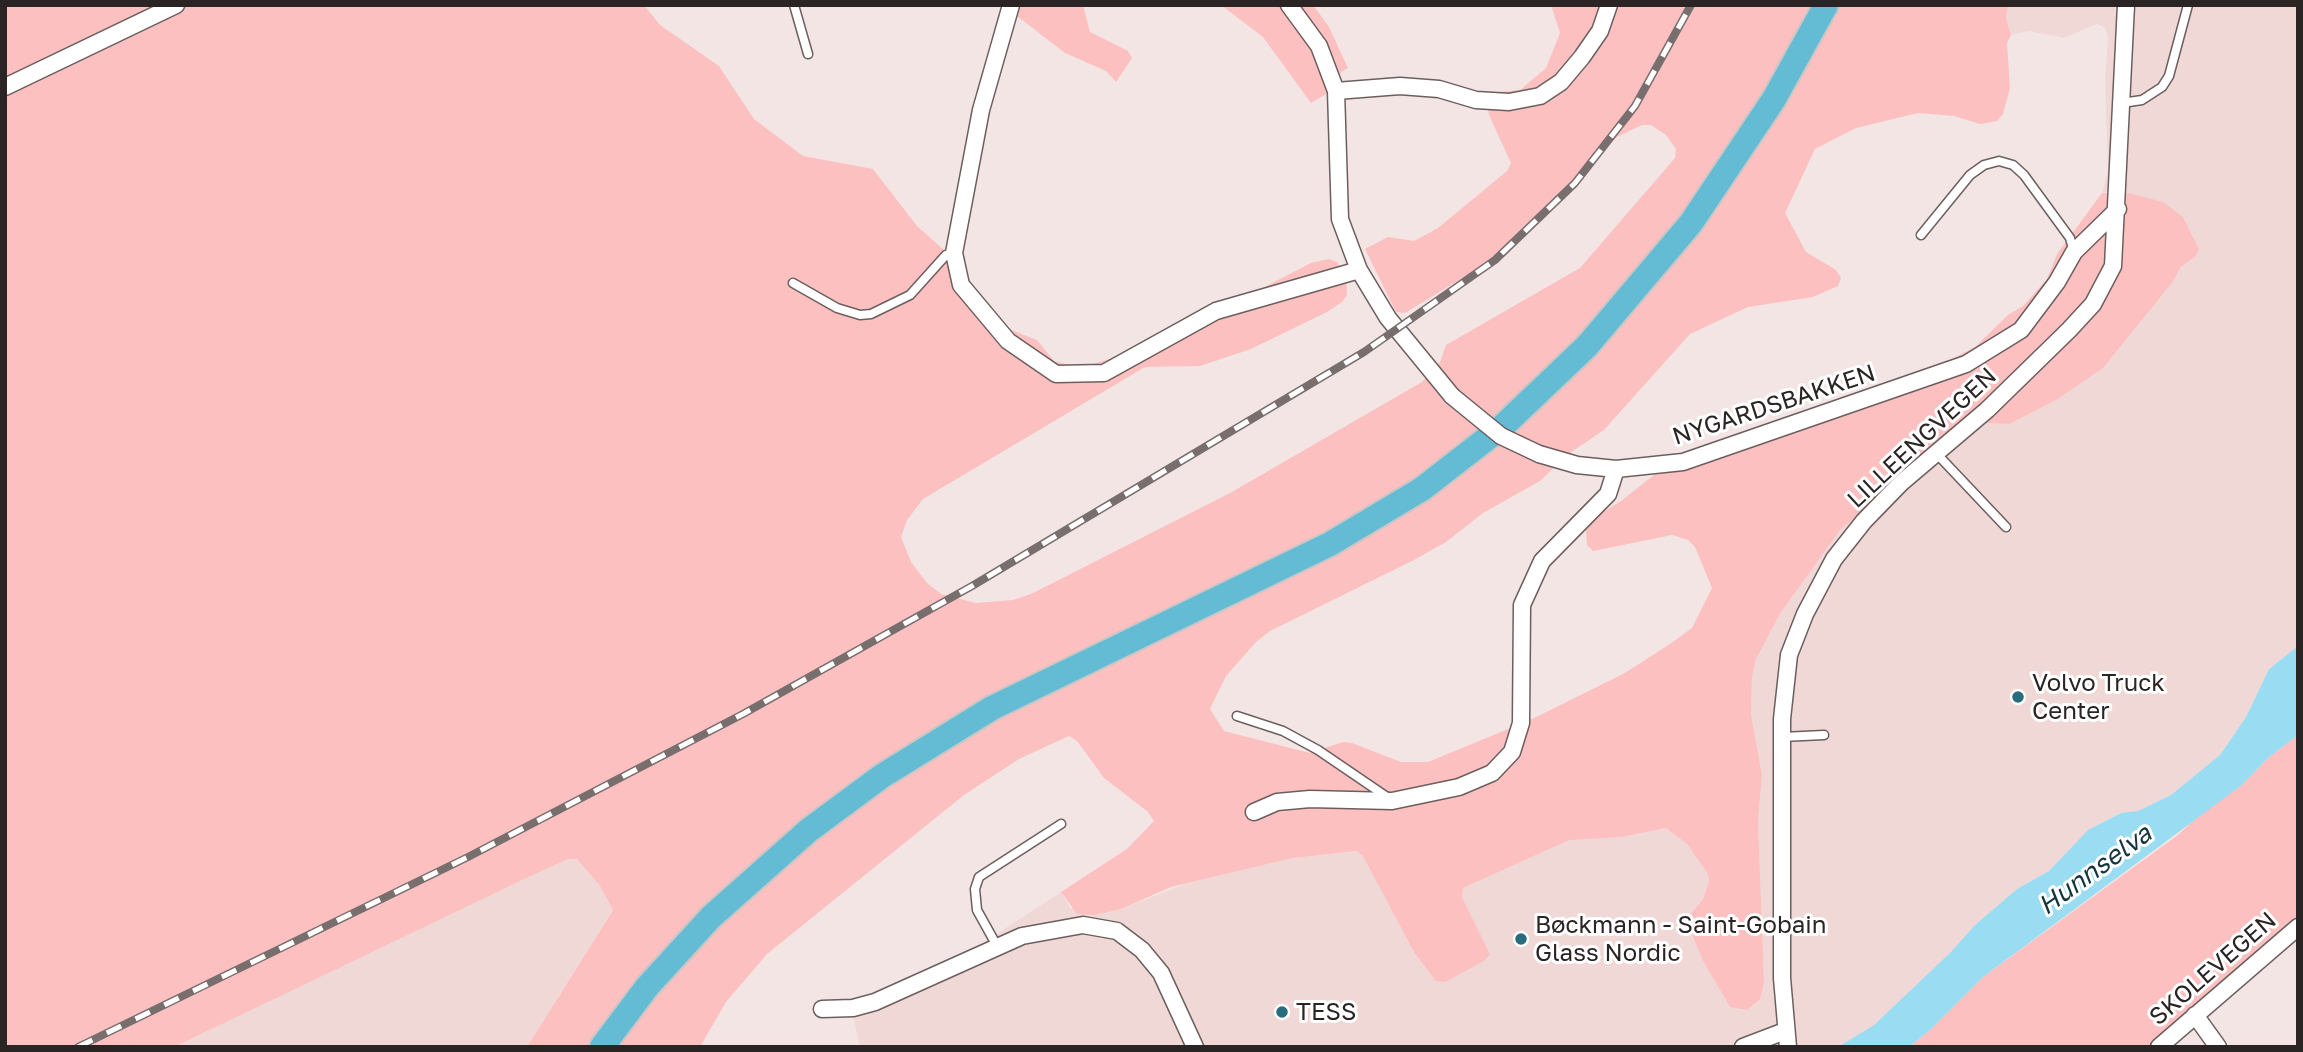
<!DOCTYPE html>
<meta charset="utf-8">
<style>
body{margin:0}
#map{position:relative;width:2303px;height:1052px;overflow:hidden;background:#f4e5e5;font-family:"Golos Text",sans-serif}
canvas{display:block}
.frame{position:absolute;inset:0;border:7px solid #2a2524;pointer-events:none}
</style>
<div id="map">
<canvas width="2303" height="1052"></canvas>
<div class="frame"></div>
</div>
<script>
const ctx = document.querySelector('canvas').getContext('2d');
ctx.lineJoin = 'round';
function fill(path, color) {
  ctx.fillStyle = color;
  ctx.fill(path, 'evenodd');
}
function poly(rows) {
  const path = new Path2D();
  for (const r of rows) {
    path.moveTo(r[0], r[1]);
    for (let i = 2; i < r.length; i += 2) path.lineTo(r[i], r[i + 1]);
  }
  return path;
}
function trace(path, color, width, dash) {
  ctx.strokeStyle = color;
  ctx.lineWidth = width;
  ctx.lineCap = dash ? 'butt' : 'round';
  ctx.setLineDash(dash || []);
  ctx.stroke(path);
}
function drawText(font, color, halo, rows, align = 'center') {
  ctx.font = font + ' "Golos Text",sans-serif';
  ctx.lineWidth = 6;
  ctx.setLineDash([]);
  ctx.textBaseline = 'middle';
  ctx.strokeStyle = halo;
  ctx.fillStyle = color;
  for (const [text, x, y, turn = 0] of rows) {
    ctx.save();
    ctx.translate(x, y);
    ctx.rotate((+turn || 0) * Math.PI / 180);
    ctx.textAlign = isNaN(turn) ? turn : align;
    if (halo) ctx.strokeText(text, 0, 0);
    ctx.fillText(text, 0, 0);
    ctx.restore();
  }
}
fill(poly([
 [2008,5,2298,5,2298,646,2269,669,2246,717,2220,755,2171,795,2138,811,2120,813,2088,830,2049,871,2017,889,1975,925,1951,952,1874,1025,1838,1047,860,1047,854,1020,856,1011,983,943,1061,892,1070,908,1121,909,1188,883,1293,858,1356,851,1490,954,1462,897,1463,888,1569,839,1622,837,1666,828,1687,844,1708,874,1709,882,1703,899,1686,920,1703,961,1730,1007,1764,982,1758,820,1762,775,1751,714,1752,678,1756,659,1781,612,1822,551,1840,530,1867,506,1902,477,1984,423,2011,424,2058,399,2103,368,2172,283,2181,267,2195,257,2163,202,2111,191,2102,193,2108,171,2105,81,2108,36,2105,28,2097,24,2064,38,2029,31,2011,35,2006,18],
 [568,859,577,859,600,886,613,909,527,1047,174,1047,416,929]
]), '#f0d8d7');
fill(poly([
 [5,5,644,5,660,25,719,66,754,119,803,156,873,169,917,226,953,258,989,321,1037,340,1054,361,1080,368,1149,347,1311,263,1329,259,1337,262,1346,277,1347,295,1342,302,1327,312,1251,349,1200,366,1145,367,923,499,907,520,901,537,911,562,927,583,941,594,976,603,1013,600,1031,594,1230,493,1422,382,1440,362,1446,345,1580,268,1675,158,1676,149,1666,135,1651,125,1642,125,1617,137,1497,257,1405,313,1396,312,1365,249,1388,237,1414,241,1438,228,1507,171,1511,163,1489,115,1485,93,1520,90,1546,68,1560,33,1551,5,2008,5,2006,18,2011,35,2007,43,2010,88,2003,114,1997,121,1980,124,1954,116,1918,113,1856,128,1815,149,1785,213,1806,252,1836,270,1841,278,1838,286,1813,297,1748,307,1690,334,1604,430,1567,455,1540,481,1483,513,1446,542,1414,560,1270,631,1256,642,1226,676,1210,709,1224,731,1310,753,1343,742,1352,743,1401,762,1428,762,1530,720,1623,674,1670,644,1692,628,1712,588,1695,547,1688,540,1672,535,1593,551,1587,545,1586,528,1590,520,1621,501,1678,456,1950,360,1975,347,2008,315,2023,306,2047,279,2057,254,2102,193,2129,193,2163,202,2183,217,2199,249,2195,257,2181,267,2172,283,2103,368,2058,399,2010,424,1984,423,1902,477,1840,530,1781,612,1756,659,1752,678,1751,714,1762,775,1758,820,1764,982,1760,999,1747,1010,1730,1007,1703,961,1686,920,1703,899,1709,882,1708,874,1687,844,1666,828,1622,837,1569,840,1463,888,1462,897,1490,954,1484,961,1445,982,1436,981,1414,952,1363,856,1356,851,1293,858,1171,887,1121,909,1094,915,1077,914,1061,892,1127,849,1154,821,1148,812,1104,778,1077,741,1069,736,1019,759,964,795,767,954,726,1002,700,1047,527,1047,613,910,600,886,577,859,568,859,518,882,174,1047,5,1047],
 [1012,5,1083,5,1090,32,1128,51,1132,58,1116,82,1106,71,1065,53,1017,16],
 [1221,5,1313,5,1329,27,1348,68,1341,72,1326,94,1311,103,1263,37],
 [2298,735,2298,936,2162,1047,1909,1047,1930,1030,1983,977,2178,835,2198,816,2242,785,2268,758]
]), '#fbc0bf');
fill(poly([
 [2298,646,2298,735,2268,758,2242,785,1983,977,1930,1030,1909,1047,1838,1047,1874,1025,1951,952,1975,925,2017,889,2049,871,2088,830,2121,813,2138,811,2171,795,2220,755,2246,717,2269,669]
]), '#9adcf1');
const service = poly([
 [794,5,808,54],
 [2122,103,2142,100,2162,87,2169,76,2188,5],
 [1921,235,1970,175,1984,165,1999,161,2013,165,2024,175,2070,238,2074,252],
 [793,283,837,308,860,315,871,314,910,295,946,255,954,253],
 [1936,453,2006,527],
 [1237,716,1283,731,1318,750,1387,797],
 [1782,737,1824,735],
 [997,946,977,910,975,889,979,877,1061,824]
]);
const minor = poly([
 [1011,5,981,110,954,253,961,285,1008,341,1056,374,1104,373,1216,311,1359,270],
 [1289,5,1319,46,1336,91,1340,219,1359,270,1388,318,1452,396],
 [5,87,176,5],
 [1336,91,1400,86,1439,89,1476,100,1509,102,1540,96,1561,82,1582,57,1600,31,1609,5],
 [1539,454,1577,465,1616,469,1683,462,1966,364,2021,330,2057,282,2074,252,2118,209],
 [1254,812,1277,802,1310,799,1392,801,1459,787,1492,773,1512,752,1521,723,1522,605,1542,561,1608,494,1616,469],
 [822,1009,853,1008,875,1002,1022,936,1083,925,1117,931,1142,950,1161,973,1195,1047],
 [2195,1015,2218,1047],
 [1743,1047,1785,1031],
 [1788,1047,1782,978,1782,719,1789,655,1805,614,1834,559,1864,521,1901,483,1987,410,2069,330,2093,304,2113,266,2126,5],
 [2159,1047,2298,927]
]);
const trunk = poly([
 [602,1047,647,987,711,917,809,830,882,776,992,708,1330,544,1422,489,1503,426,1587,346,1691,223,1774,99,1826,5]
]);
trace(service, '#6b5f5e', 11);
trace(minor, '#6b5f5e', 19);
trace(trunk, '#c8c6c6', 28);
trace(service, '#fff', 8);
trace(minor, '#fff', 16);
trace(trunk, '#63bcd4', 24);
const rail = poly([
 [78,1047,468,857,743,714,972,586,1364,352,1495,260,1575,183,1635,106,1691,5]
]);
trace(rail, '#776e6d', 8);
trace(rail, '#fff', 5, [16]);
const minorBridge = poly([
 [1452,396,1501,436,1539,454]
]);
trace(minorBridge, '#6b5f5e', 19, []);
trace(minorBridge, '#fff', 16);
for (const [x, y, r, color] of [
 [2018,697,7,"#296c7e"],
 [1521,939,7,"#296c7e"],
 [1282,1012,7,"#296c7e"]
]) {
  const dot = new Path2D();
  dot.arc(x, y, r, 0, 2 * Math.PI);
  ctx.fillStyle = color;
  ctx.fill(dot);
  trace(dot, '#fff', 2.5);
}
drawText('24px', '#2a2524', '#fff', [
 ["NYGARDSBAKKEN",1774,405,-18],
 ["LILLEENGVEGEN",1922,438,-43],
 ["SKOLEVEGEN",2213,969,-41]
]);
drawText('24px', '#2a2524', '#fff', [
 ["Volvo Truck",2032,683],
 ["Center",2032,711],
 ["Bøckmann - Saint-Gobain",1535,925],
 ["Glass Nordic",1535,953],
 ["TESS",1296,1012]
], 'left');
drawText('italic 26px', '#15353e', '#fff', [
 ["Hunnselva",2095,870,-36]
]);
</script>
